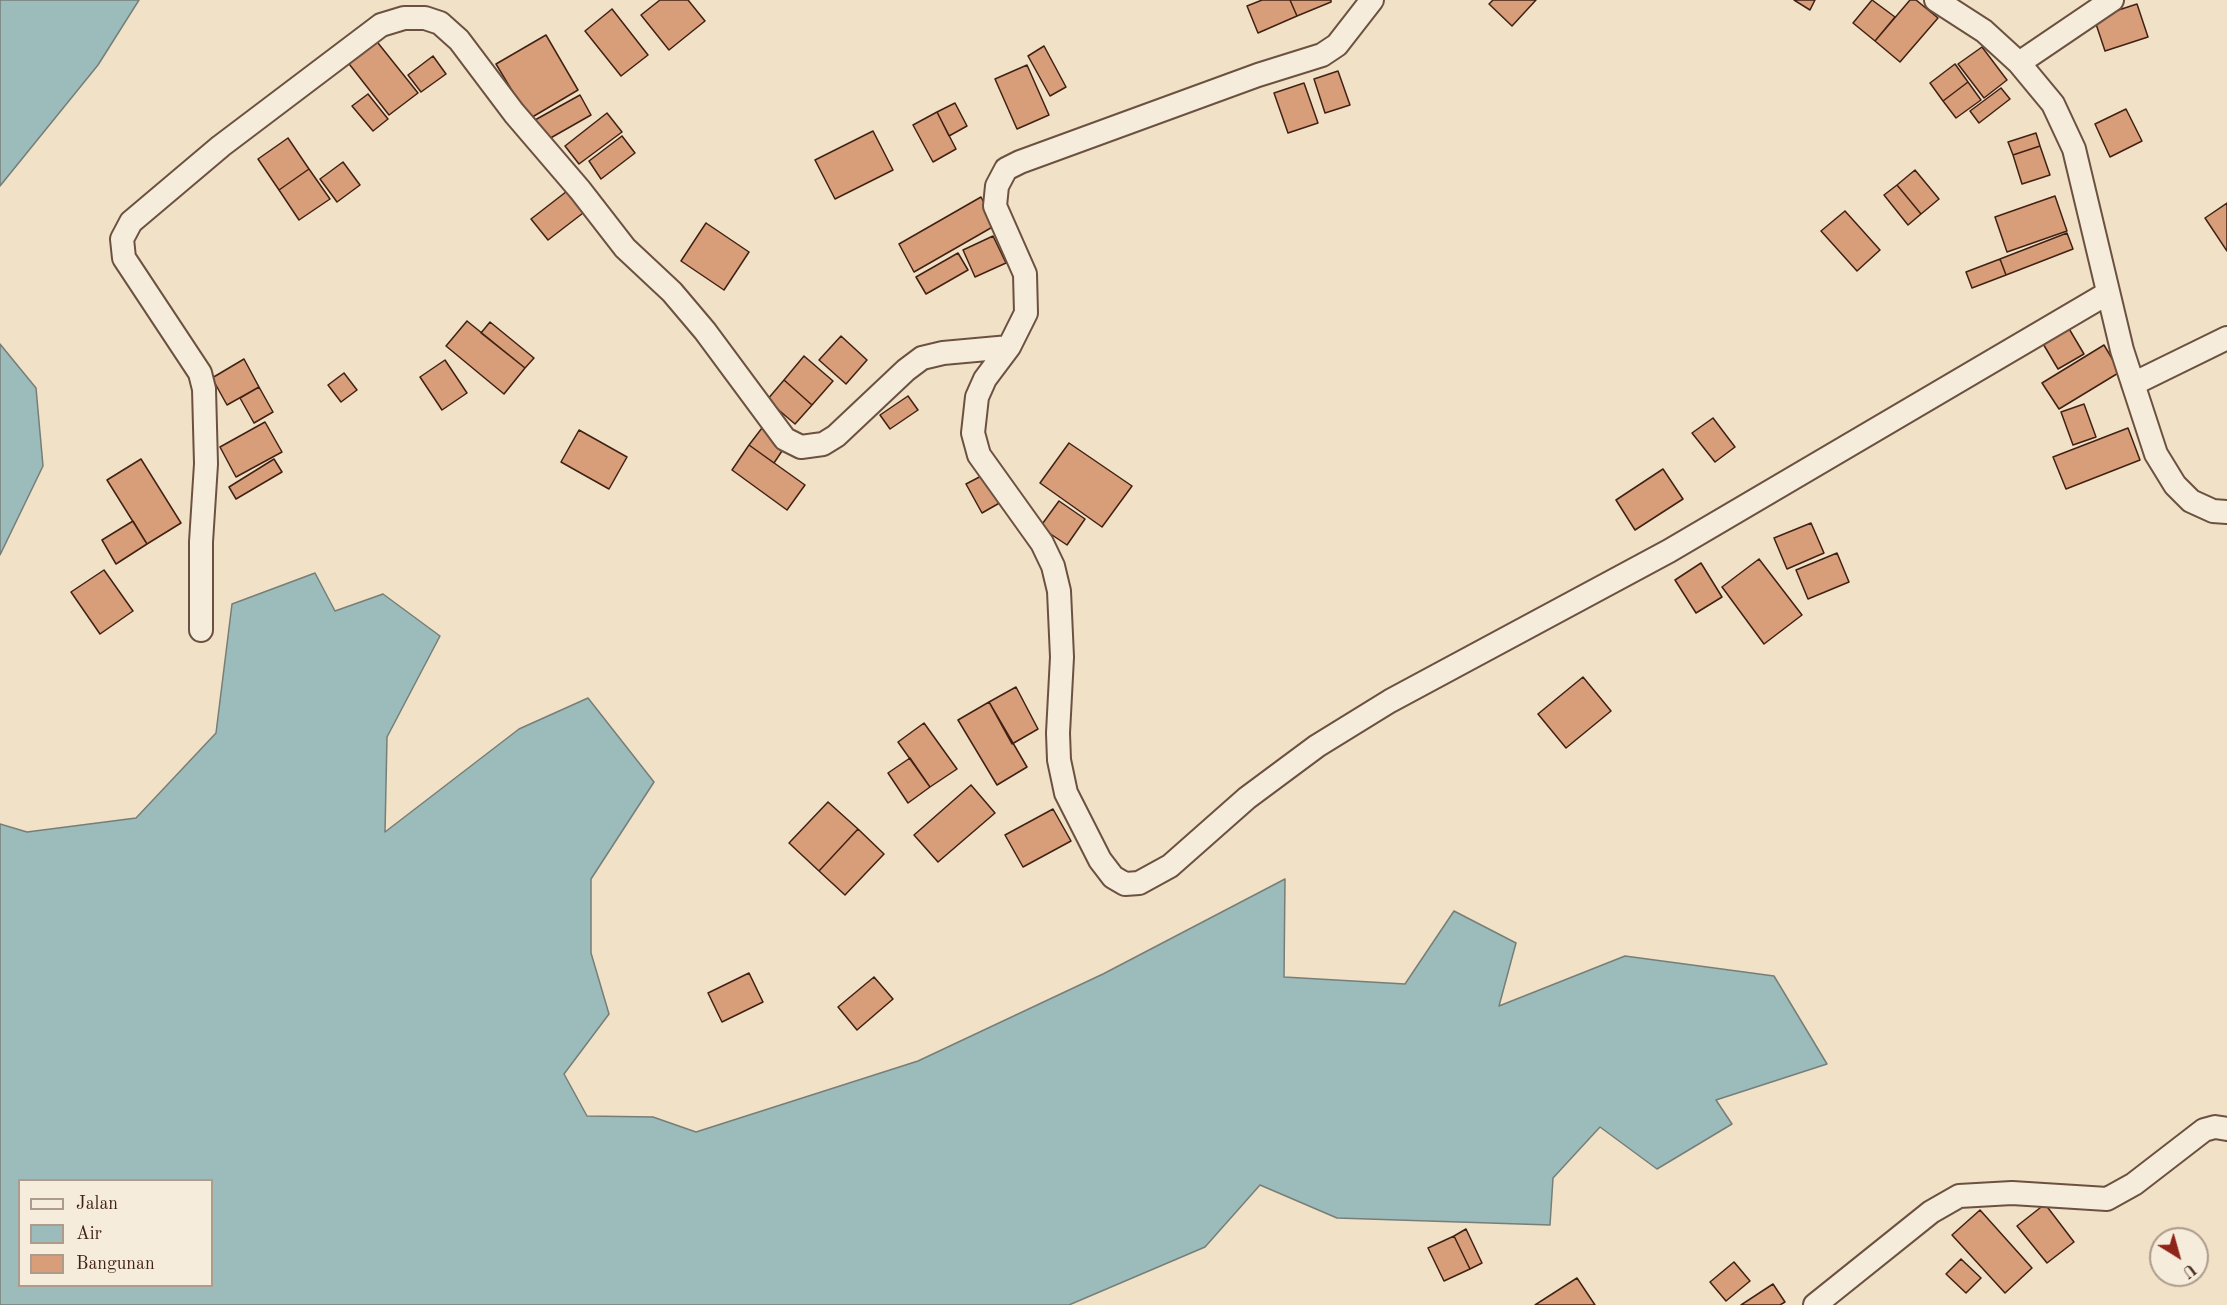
<!DOCTYPE html>
<style>
body{margin:0}
#map{position:relative;width:2227px;height:1305px;overflow:hidden;background:#f1e1c7;font-family:"Old Standard TT",serif}
canvas{display:block}
.legend{position:absolute;left:18px;top:1179px;width:195px;height:108px;box-sizing:border-box;background:#f6ecdb;border:2px solid #ad9b8b;margin:0;padding:8px 10px;list-style:none;font-size:18px;color:#402114}
.legend li{display:flex;align-items:center;gap:12px;height:30px}
.legend b{width:30px;border:2px solid #ad9b8b}
.north{position:absolute;left:2149px;top:1227px;width:60px;height:60px;box-sizing:border-box;background:#f6ecdb;border:2px solid #ad9b8b;border-radius:50%;rotate:143deg;font-size:16px;font-weight:700;line-height:24px;text-align:center;color:#402114}
.north::after{content:'';display:block;margin:auto;width:21px;height:27px;background:#8f2418;clip-path:polygon(50% 0,100% 100%,50% 72%,0 100%)}
</style>
<div id="map">
<canvas width="2227" height="1305"></canvas>
<ul class="legend">
<li><b style="height:8px;background:#f6ecdb"></b>Jalan</li>
<li><b style="height:16px;background:#9bbcba"></b>Air</li>
<li><b style="height:16px;background:#d89d79"></b>Bangunan</li>
</ul>
<div class="north">U</div>
</div>
<script>
const ctx = document.querySelector('canvas').getContext('2d');
ctx.lineJoin = 'round';
function fill(path, color) {
  ctx.fillStyle = color;
  ctx.fill(path, 'evenodd');
}
function poly(rows) {
  const path = new Path2D();
  for (const r of rows) {
    path.moveTo(r[0], r[1]);
    for (let i = 2; i < r.length; i += 2) path.lineTo(r[i], r[i + 1]);
  }
  return path;
}
function trace(path, color, width, dash) {
  ctx.strokeStyle = color;
  ctx.lineWidth = width;
  ctx.lineCap = dash ? 'butt' : 'round';
  ctx.setLineDash(dash || []);
  ctx.stroke(path);
}
const water = poly([
 [0,0,139,0,98,65,0,186,0,0],
 [0,344,36,388,43,466,0,555,0,344],
 [315,573,335,611,383,594,440,636,387,737,385,832,519,729,588,698,654,782,591,879,591,953,609,1014,564,1074,587,1116,653,1117,696,1132,918,1061,1103,974,1285,879,1284,977,1405,984,1454,911,1516,943,1499,1006,1625,956,1774,976,1827,1064,1716,1100,1732,1124,1657,1169,1600,1127,1553,1178,1550,1225,1337,1218,1260,1185,1205,1247,1069,1305,0,1305,0,824,27,832,136,818,216,733,232,604,315,573],
 [212,1180,212,1286,20,1286,20,1180,212,1180]
]);
fill(water, '#9bbcba');
trace(water, '#777e78', 1.5);
const building = poly([
 [660,0,688,0,705,21,669,50,641,15,660,0],
 [1262,0,1290,0,1297,16,1258,33,1247,6,1262,0],
 [1290,0,1331,0,1331,2,1297,16,1290,0],
 [1493,0,1536,0,1512,26,1489,4,1493,0],
 [1794,0,1815,0,1810,10,1794,0],
 [1872,0,1895,17,1875,41,1853,23,1872,0],
 [1910,0,1916,0,1938,18,1900,62,1875,41,1910,0],
 [2137,4,2148,37,2105,51,2094,18,2137,4],
 [612,9,648,55,621,76,585,31,612,9],
 [546,35,578,90,529,119,496,64,546,35],
 [374,38,418,93,389,115,346,60,374,38],
 [1044,46,1066,87,1050,96,1028,56,1044,46],
 [1982,47,2007,80,1984,98,1958,64,1982,47],
 [433,56,446,74,421,92,408,75,433,56],
 [1955,64,1968,82,1943,101,1930,83,1955,64],
 [1027,65,1049,115,1017,129,995,79,1027,65],
 [1338,71,1350,105,1325,113,1314,79,1338,71],
 [1968,82,1981,100,1956,118,1943,101,1968,82],
 [1304,83,1318,123,1288,133,1274,93,1304,83],
 [2001,88,2010,99,1979,123,1970,111,2001,88],
 [368,94,388,119,373,131,352,106,368,94],
 [580,95,591,115,547,140,535,120,580,95],
 [955,103,967,126,949,136,937,112,955,103],
 [2126,109,2142,141,2110,157,2095,124,2126,109],
 [937,112,956,149,933,162,913,125,937,112],
 [607,113,622,132,579,164,565,146,607,113],
 [873,131,893,170,835,199,815,160,873,131],
 [2036,133,2040,146,2013,155,2008,142,2036,133],
 [622,136,635,153,601,179,589,161,622,136],
 [288,138,309,169,279,190,258,159,288,138],
 [2040,146,2050,175,2022,184,2013,155,2040,146],
 [343,162,360,185,337,202,320,179,343,162],
 [309,169,330,199,299,220,279,190,309,169],
 [1915,170,1939,199,1921,214,1897,185,1915,170],
 [1897,185,1921,214,1908,225,1884,195,1897,185],
 [571,188,587,210,548,240,531,219,571,188],
 [2055,196,2067,231,2007,252,1995,217,2055,196],
 [981,197,996,225,914,272,899,244,981,197],
 [2227,203,2227,251,2205,218,2227,203],
 [1845,211,1880,250,1857,271,1821,231,1845,211],
 [706,223,749,252,724,290,681,261,706,223],
 [2067,233,2073,249,2006,275,2000,259,2067,233],
 [993,236,1006,263,975,277,963,250,993,236],
 [958,253,968,270,926,294,916,277,958,253],
 [2000,259,2006,275,1972,288,1966,272,2000,259],
 [467,321,525,368,504,394,446,346,467,321],
 [490,322,534,358,525,368,481,333,490,322],
 [2068,327,2084,354,2058,369,2042,342,2068,327],
 [841,336,867,360,846,384,819,360,841,336],
 [2104,345,2120,372,2059,409,2042,383,2104,345],
 [804,356,833,381,812,405,784,380,804,356],
 [244,359,259,387,227,405,212,378,244,359],
 [445,360,467,393,442,410,420,377,445,360],
 [344,373,357,390,341,402,328,385,344,373],
 [784,380,812,405,795,424,767,400,784,380],
 [259,387,273,412,254,423,240,398,259,387],
 [908,396,918,410,890,429,880,415,908,396],
 [2084,404,2096,437,2073,445,2061,412,2084,404],
 [1713,418,1735,447,1715,462,1692,433,1713,418],
 [265,422,282,452,236,477,220,447,265,422],
 [762,428,786,445,774,463,749,445,762,428],
 [2128,428,2140,460,2066,489,2053,457,2128,428],
 [579,430,627,457,609,489,561,462,579,430],
 [1069,443,1132,486,1102,527,1040,483,1069,443],
 [749,445,805,485,787,510,732,470,749,445],
 [141,459,181,523,147,544,107,480,141,459],
 [274,459,282,472,236,499,229,487,274,459],
 [1663,469,1683,499,1635,530,1616,500,1663,469],
 [987,473,1003,501,982,513,966,484,987,473],
 [1059,501,1085,519,1067,545,1040,527,1059,501],
 [133,521,147,544,116,564,102,540,133,521],
 [1811,523,1824,553,1787,569,1774,538,1811,523],
 [1837,553,1849,582,1808,599,1796,570,1837,553],
 [1759,559,1802,615,1764,644,1722,587,1759,559],
 [1701,563,1722,597,1696,613,1675,580,1701,563],
 [104,570,133,611,100,634,71,592,104,570],
 [1583,677,1611,711,1566,748,1538,714,1583,677],
 [1016,687,1038,729,1012,744,989,702,1016,687],
 [989,702,1027,767,997,785,958,720,989,702],
 [924,723,957,769,930,787,898,742,924,723],
 [910,758,930,787,908,803,888,773,910,758],
 [971,785,995,813,938,862,914,835,971,785],
 [828,802,858,829,819,871,789,843,828,802],
 [1053,809,1071,841,1023,867,1005,835,1053,809],
 [858,829,884,854,845,895,819,871,858,829],
 [749,973,763,1002,722,1022,708,993,749,973],
 [874,977,893,999,857,1030,838,1007,874,977],
 [2045,1204,2074,1242,2047,1263,2017,1226,2045,1204],
 [1980,1210,2032,1268,2005,1293,1952,1235,1980,1210],
 [1466,1229,1482,1263,1470,1269,1454,1236,1466,1229],
 [1454,1236,1470,1269,1444,1281,1428,1248,1454,1236],
 [1961,1259,1981,1278,1966,1293,1946,1274,1961,1259],
 [1734,1262,1750,1281,1726,1301,1710,1282,1734,1262],
 [1577,1278,1595,1305,1535,1305,1577,1278],
 [1773,1284,1785,1302,1780,1305,1741,1305,1773,1284]
]);
fill(building, '#d89d79');
trace(building, '#402114', 1.5);
const street = poly([
 [1372,0,1337,45,1322,55,1258,75,1020,162,1006,169,997,186,995,206,1025,274,1026,313,1009,347,985,379,977,397,973,433,979,455,1042,543,1053,566,1059,591,1062,657,1058,733,1059,760,1066,793,1100,860,1113,877,1125,884,1139,883,1170,866,1247,798,1317,746,1390,701,1669,551,2108,293],
 [1936,0,1984,31,2019,63,2053,104,2074,149,2122,350,2156,454,2175,485,2191,501,2213,511,2227,512],
 [2019,63,2112,0],
 [2133,384,2227,338],
 [201,630,201,542,206,464,204,389,200,373,124,258,122,239,131,222,221,146,381,25,404,18,425,18,440,23,459,40,514,113,580,190,625,248,672,292,705,331,785,439,801,447,823,444,836,436,906,370,922,358,943,353,1009,347],
 [1815,1305,1931,1212,1959,1196,2012,1193,2107,1199,2134,1184,2204,1130,2215,1127,2227,1129]
]);
trace(street, '#6c5141', 26);
trace(street, '#f6ecdb', 22);
</script>
